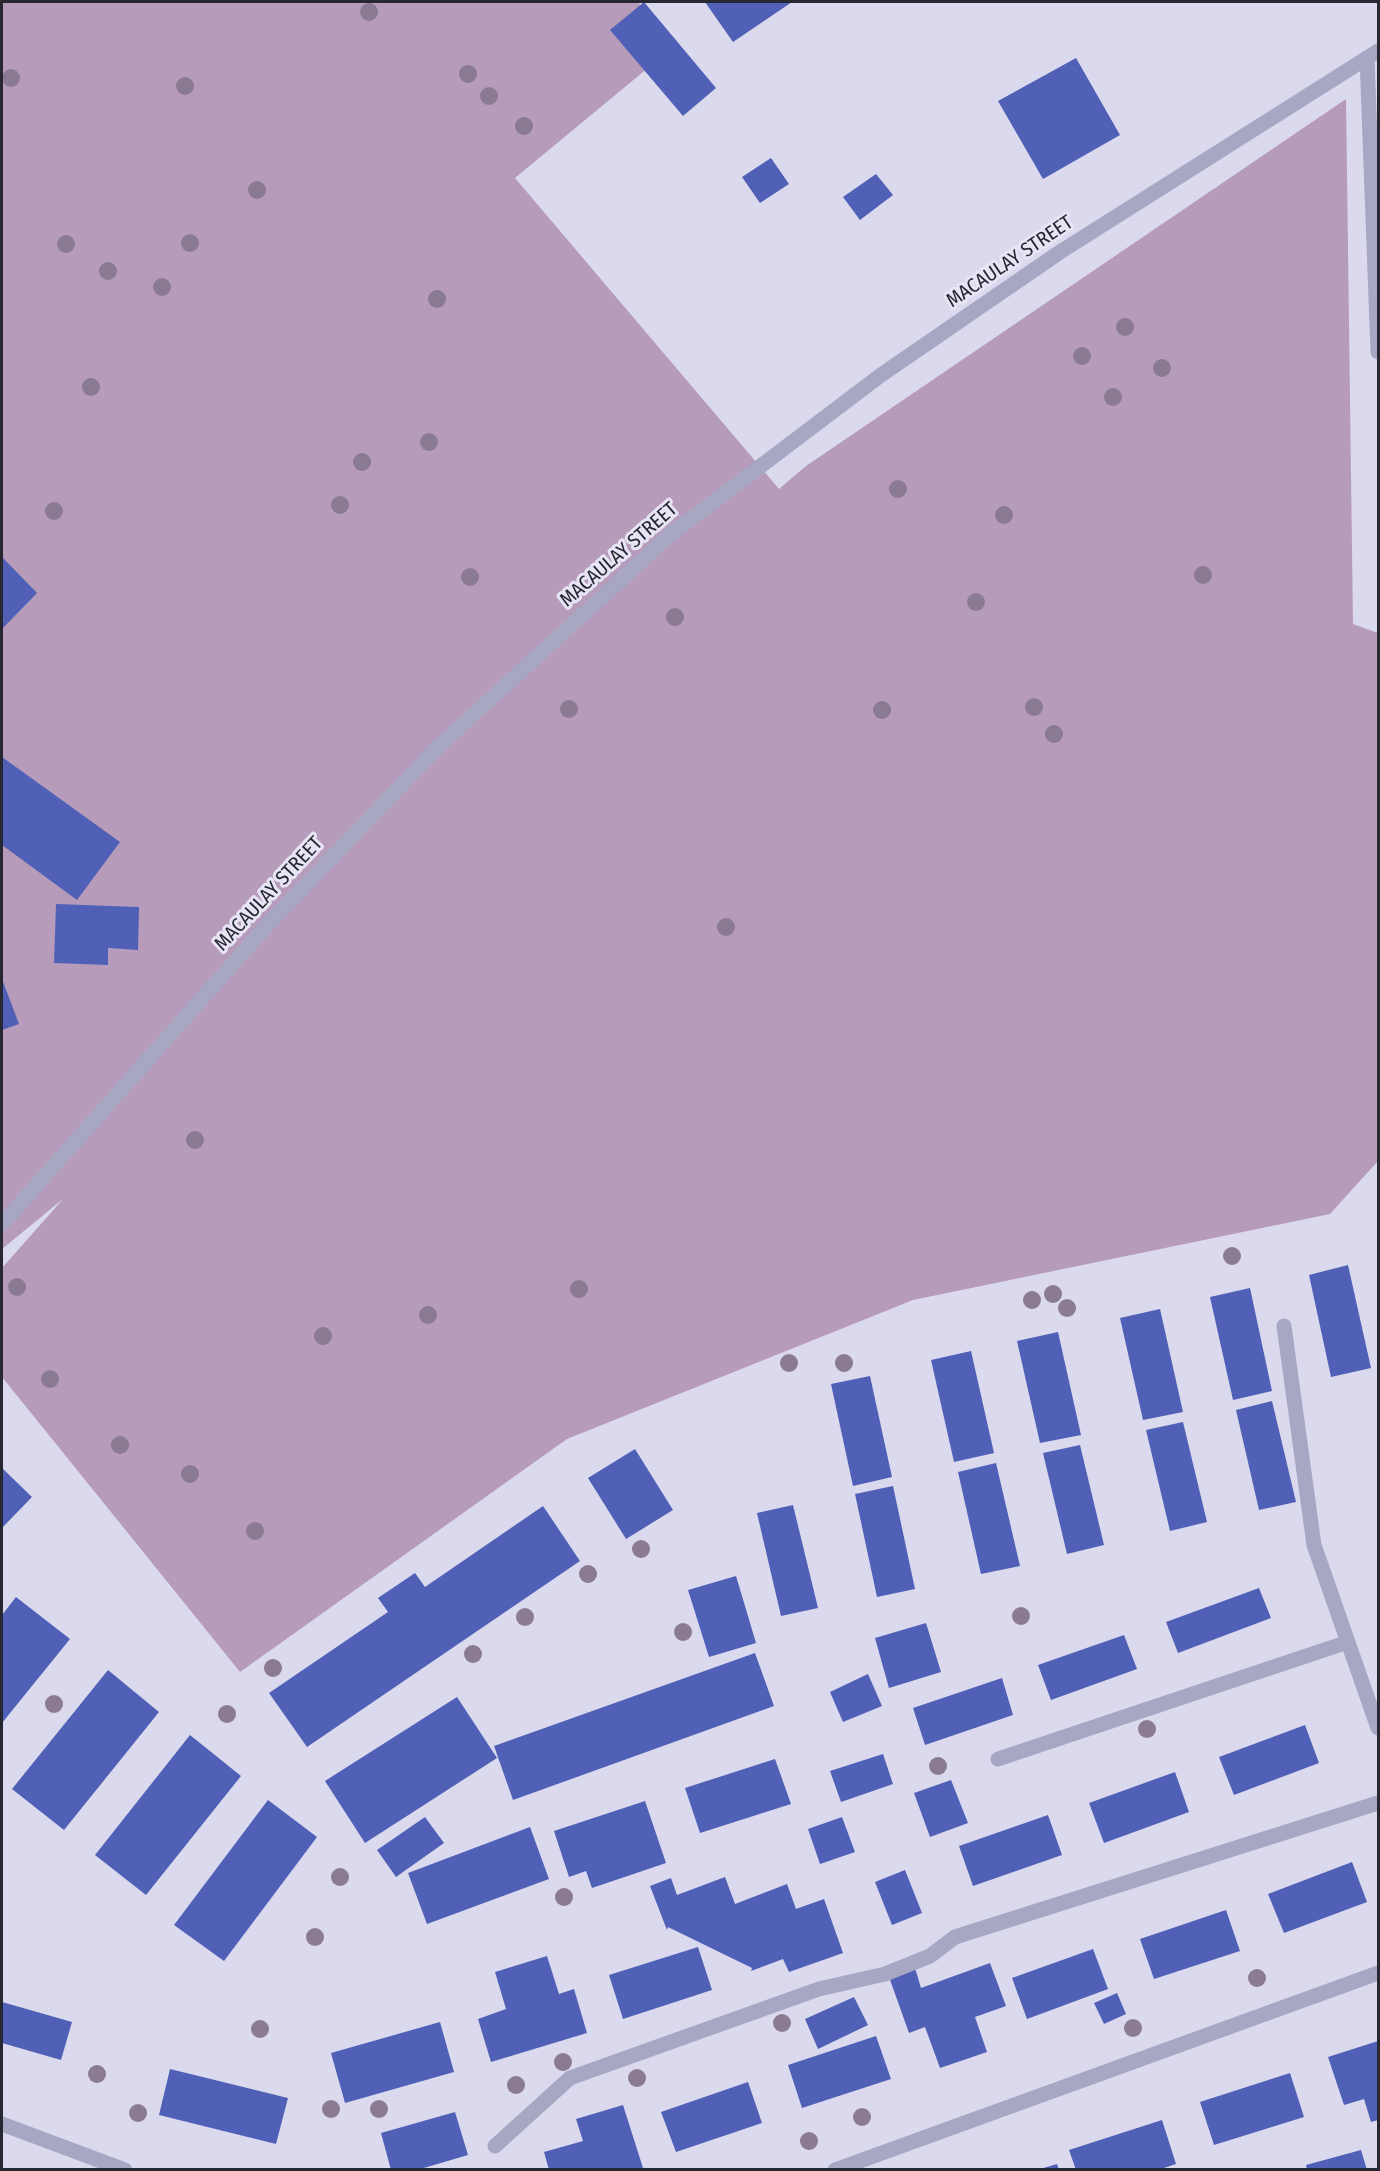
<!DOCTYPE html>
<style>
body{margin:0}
#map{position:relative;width:1380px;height:2171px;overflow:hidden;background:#dbd9ed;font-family:"Fira Sans Condensed",sans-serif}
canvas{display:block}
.frame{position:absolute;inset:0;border:3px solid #262731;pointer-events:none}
</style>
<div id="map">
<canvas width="1380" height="2171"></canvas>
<div class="frame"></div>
</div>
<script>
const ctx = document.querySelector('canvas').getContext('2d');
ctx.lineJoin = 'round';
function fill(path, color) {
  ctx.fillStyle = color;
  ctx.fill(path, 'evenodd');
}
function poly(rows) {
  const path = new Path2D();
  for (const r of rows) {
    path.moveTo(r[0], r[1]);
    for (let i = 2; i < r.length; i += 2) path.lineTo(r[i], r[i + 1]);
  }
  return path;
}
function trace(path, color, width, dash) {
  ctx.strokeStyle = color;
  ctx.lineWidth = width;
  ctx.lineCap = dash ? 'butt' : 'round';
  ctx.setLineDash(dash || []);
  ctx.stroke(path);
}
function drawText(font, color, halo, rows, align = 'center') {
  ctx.font = font + ' "Fira Sans Condensed",sans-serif';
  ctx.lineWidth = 6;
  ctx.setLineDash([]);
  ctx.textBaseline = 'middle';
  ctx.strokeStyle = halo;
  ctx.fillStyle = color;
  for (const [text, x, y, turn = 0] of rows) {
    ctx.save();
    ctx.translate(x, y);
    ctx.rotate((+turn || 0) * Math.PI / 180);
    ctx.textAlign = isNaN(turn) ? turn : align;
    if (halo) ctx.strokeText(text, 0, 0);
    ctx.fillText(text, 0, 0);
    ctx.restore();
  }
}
fill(poly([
 [2,2,638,2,672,48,515,178,779,489,806,466,1346,99,1353,624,1378,633,1378,1161,1330,1214,913,1300,567,1439,240,1672,2,1377,2,1268,63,1199,2,1249]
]), '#b79bba');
fill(poly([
 [644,2,716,88,683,116,610,30],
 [705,2,792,2,733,42],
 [1076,58,1120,135,1043,179,998,101],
 [771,158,789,184,760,203,742,177],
 [876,174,893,195,860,220,843,197],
 [2,557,37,593,2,629],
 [2,757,120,842,77,900,2,845],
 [56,904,139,907,138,950,108,948,108,965,54,963],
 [2,979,19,1024,2,1030],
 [1348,1265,1371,1368,1331,1377,1309,1275],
 [1250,1288,1272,1391,1233,1400,1210,1297],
 [1160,1309,1183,1412,1143,1420,1120,1318],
 [1058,1332,1081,1435,1040,1443,1017,1341],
 [971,1351,994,1453,954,1462,931,1360],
 [870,1376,892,1477,853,1486,831,1384],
 [1272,1401,1296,1502,1259,1510,1236,1410],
 [1183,1422,1207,1522,1170,1531,1146,1430],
 [1080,1445,1104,1545,1067,1554,1043,1453],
 [635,1449,673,1510,626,1539,588,1478],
 [996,1463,1020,1566,981,1574,958,1472],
 [2,1468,32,1497,2,1528],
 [893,1486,915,1589,877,1597,855,1494],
 [793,1505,818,1608,781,1616,757,1513],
 [543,1506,580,1561,307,1747,269,1693,388,1612,378,1598,415,1573,425,1587],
 [736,1576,756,1643,709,1657,688,1590],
 [1259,1588,1271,1618,1178,1653,1166,1622],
 [16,1597,70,1639,2,1723,2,1615],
 [926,1623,941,1672,889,1688,875,1638],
 [1124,1635,1137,1669,1051,1700,1038,1665],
 [755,1653,774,1706,513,1800,494,1746],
 [108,1670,159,1712,64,1830,12,1789],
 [868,1674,882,1706,843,1722,830,1692],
 [1002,1678,1013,1715,925,1745,913,1708],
 [457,1697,497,1758,365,1843,325,1781],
 [1305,1725,1319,1763,1234,1795,1219,1757],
 [190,1735,241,1776,146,1895,95,1855],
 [883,1754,893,1784,841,1802,830,1771],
 [775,1759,791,1804,700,1833,685,1788],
 [1175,1772,1189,1812,1104,1843,1089,1803],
 [951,1780,968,1823,930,1837,914,1793],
 [268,1800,317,1837,224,1961,174,1925],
 [645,1801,666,1863,592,1888,586,1871,569,1877,554,1831],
 [1048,1815,1062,1855,973,1886,959,1846],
 [425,1817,444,1843,396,1877,377,1850],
 [842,1817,855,1852,820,1864,808,1829],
 [530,1827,549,1879,427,1924,408,1873],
 [1352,1862,1367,1902,1284,1933,1268,1894],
 [905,1870,922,1913,892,1925,875,1882],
 [725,1877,735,1904,787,1884,796,1909,824,1899,843,1953,789,1972,783,1959,751,1971,752,1968,668,1927,667,1930,650,1886,671,1878,677,1895],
 [1226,1910,1240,1951,1154,1979,1140,1939],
 [698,1947,712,1990,623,2019,609,1975],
 [1093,1949,1108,1989,1027,2019,1012,1978],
 [547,1956,559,1994,574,1989,587,2033,491,2062,478,2019,506,2009,495,1972],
 [990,1963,1006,2006,975,2017,987,2052,940,2068,925,2027,909,2033,889,1977,915,1968,921,1988],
 [1117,1993,1126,2014,1104,2024,1094,2003],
 [854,1997,868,2025,818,2049,805,2019],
 [2,2002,72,2022,61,2060,2,2043],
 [440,2022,454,2072,345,2103,331,2053],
 [876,2036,891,2079,802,2108,788,2065],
 [1378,2041,1378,2120,1371,2122,1364,2099,1344,2105,1328,2057],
 [170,2069,288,2098,276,2144,159,2115],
 [1290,2073,1304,2117,1214,2145,1200,2102],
 [748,2082,762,2123,676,2152,661,2112],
 [623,2105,643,2168,549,2170,544,2152,583,2141,576,2119],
 [455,2112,468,2155,417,2170,391,2170,381,2133],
 [1162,2120,1176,2164,1158,2170,1076,2170,1069,2150],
 [1361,2150,1367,2170,1307,2170,1306,2165],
 [1057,2164,1059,2170,1040,2170,1040,2169]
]), '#4f60b6');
trace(poly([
 [1367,58,1378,352],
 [1284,1326,1314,1545,1378,1728],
 [998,1759,1348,1642],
 [2,2124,125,2170],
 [495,2146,570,2078,819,1989,885,1974,930,1956,955,1937,1378,1803],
 [835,2170,1378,1973]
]), '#a8a7c3', 15);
trace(poly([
 [2,1224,269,923,439,746,671,534,881,375,1060,252,1378,51]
]), '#a8a7c3', 15);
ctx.fillStyle = '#8b7a94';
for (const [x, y] of [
 [369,12],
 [468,74],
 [11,78],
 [185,86],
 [489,96],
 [524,126],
 [257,190],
 [190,243],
 [66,244],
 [108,271],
 [162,287],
 [437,299],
 [1125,327],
 [1082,356],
 [1162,368],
 [91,387],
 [1113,397],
 [429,442],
 [362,462],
 [898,489],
 [340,505],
 [54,511],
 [1004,515],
 [1203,575],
 [470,577],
 [976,602],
 [675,617],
 [1034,707],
 [569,709],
 [882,710],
 [1054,734],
 [726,927],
 [195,1140],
 [1232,1256],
 [17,1287],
 [579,1289],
 [1053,1294],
 [1032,1300],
 [1067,1308],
 [428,1315],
 [323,1336],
 [789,1363],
 [844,1363],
 [50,1379],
 [120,1445],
 [190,1474],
 [255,1531],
 [641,1549],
 [588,1574],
 [1021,1616],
 [525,1617],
 [683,1632],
 [473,1654],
 [273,1668],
 [54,1704],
 [227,1714],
 [1147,1729],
 [938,1766],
 [340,1877],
 [564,1897],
 [315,1937],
 [1257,1978],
 [782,2023],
 [1133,2028],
 [260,2029],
 [563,2062],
 [97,2074],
 [637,2078],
 [516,2085],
 [331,2109],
 [379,2109],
 [138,2113],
 [862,2117],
 [809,2141]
]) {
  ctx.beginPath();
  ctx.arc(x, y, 9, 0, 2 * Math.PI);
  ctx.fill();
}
drawText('20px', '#262731', '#e7e4f6', [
 ["MACAULAY STREET",1010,262,-34],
 ["MACAULAY STREET",619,555,-41],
 ["MACAULAY STREET",269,894,-47]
]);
</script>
